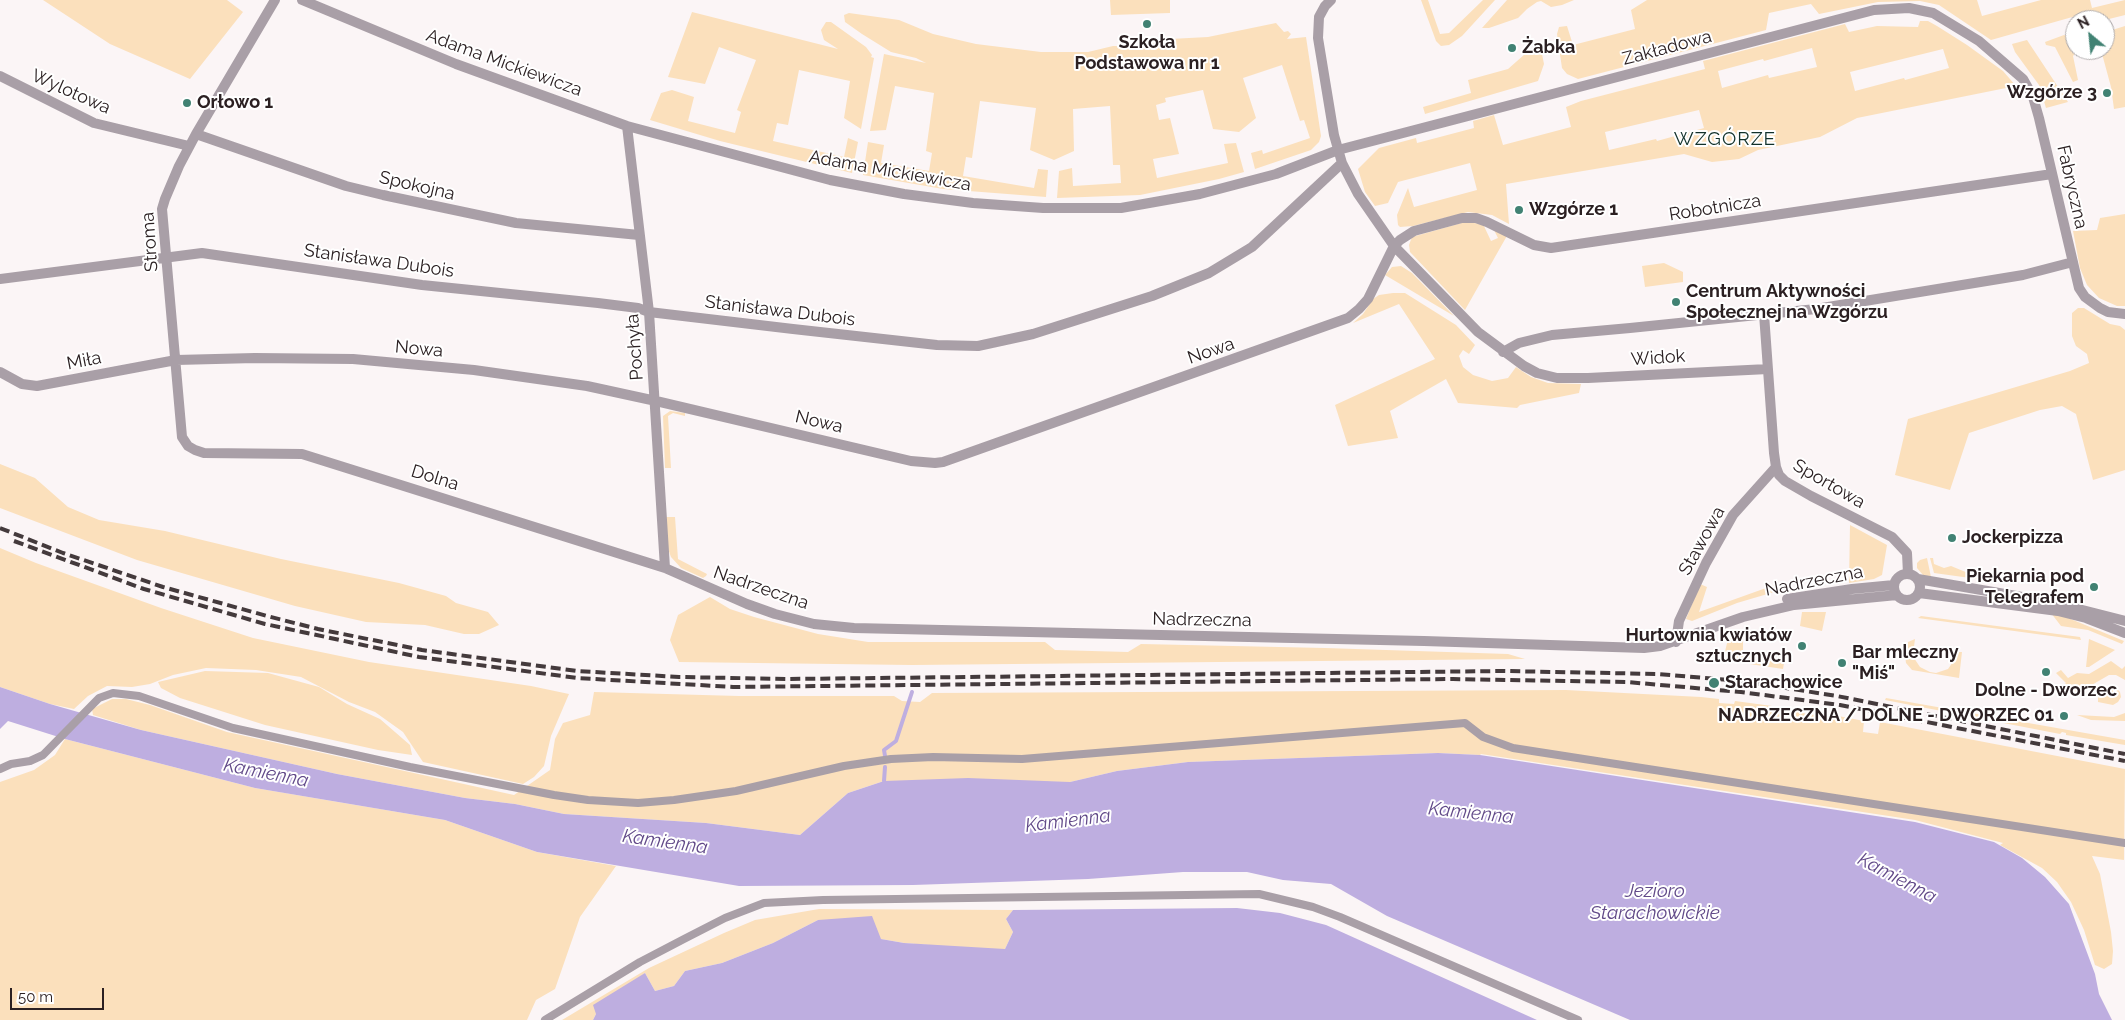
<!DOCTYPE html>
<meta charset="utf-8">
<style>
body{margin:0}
#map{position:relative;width:2125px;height:1020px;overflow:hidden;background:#fbf5f6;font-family:Raleway,sans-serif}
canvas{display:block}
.north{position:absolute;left:2065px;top:10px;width:50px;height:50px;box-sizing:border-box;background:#fff;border:1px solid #aaa6a7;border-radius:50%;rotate:332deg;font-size:14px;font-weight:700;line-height:20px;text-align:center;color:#2b2022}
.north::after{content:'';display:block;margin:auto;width:18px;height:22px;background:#418273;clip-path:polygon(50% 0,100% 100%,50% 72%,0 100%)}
.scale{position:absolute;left:10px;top:988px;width:94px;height:22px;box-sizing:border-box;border:2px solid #2b2022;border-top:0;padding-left:6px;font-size:15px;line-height:18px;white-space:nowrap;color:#2b2022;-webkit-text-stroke:4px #fff;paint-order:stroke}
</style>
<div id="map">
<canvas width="2125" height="1020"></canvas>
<div class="north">N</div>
<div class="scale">50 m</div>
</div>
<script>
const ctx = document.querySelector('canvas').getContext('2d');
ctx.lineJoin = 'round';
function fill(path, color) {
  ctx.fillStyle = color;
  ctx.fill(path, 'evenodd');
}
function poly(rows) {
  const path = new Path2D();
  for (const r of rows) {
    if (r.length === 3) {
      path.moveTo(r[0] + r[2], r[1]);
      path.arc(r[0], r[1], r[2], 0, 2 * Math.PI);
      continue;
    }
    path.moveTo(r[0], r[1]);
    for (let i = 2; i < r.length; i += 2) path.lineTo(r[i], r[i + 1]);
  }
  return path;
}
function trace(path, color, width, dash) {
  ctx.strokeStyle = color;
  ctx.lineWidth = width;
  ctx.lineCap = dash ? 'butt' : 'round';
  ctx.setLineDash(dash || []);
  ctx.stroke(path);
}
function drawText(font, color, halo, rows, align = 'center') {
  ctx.font = font + ' Raleway,sans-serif';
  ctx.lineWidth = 4;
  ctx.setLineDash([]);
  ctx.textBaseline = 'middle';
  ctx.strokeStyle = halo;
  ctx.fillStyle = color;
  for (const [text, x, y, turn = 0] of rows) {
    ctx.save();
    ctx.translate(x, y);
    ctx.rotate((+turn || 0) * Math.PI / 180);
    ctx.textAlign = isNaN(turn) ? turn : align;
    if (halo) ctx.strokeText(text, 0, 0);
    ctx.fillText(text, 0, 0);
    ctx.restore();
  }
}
fill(poly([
 [43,0,227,0,243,12,190,79,110,44],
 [1110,0,1170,0,1170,13,1111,15],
 [1421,0,1428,0,1440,34,1449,33,1483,0,1495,0,1462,36,1449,45,1441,46,1436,41],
 [1507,0,1574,0,1562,5,1551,7,1541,1,1537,2,1527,9,1518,18,1489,28,1482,28],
 [1647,0,1977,0,1982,16,2041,0,2090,0,2092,8,2125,0,2125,15,2105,20,2090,20,2083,14,1991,40,1939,5,1920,1,1878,2,1819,14,1811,4,1769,13,1766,30,1578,79,1567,74,1562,68,1557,34,1559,27,1567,26,1573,45,1635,29,1631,10],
 [692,12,838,49,824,40,821,30,826,22,831,22,866,47,872,55,871,57,874,58,861,129,844,118,850,81,799,70,788,125,777,123,773,141,844,157,848,138,858,142,852,173,720,141,650,120,661,93,672,90,694,97,688,121,735,133,741,112,737,110,756,60,719,47,705,84,668,77],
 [849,13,899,20,933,34,976,44,1041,52,1088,52,1113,46,1143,46,1170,39,1208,37,1276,23,1284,32,1288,31,1291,34,1287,39,1306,37,1321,136,1319,142,1311,150,1255,169,1251,153,1262,150,1263,154,1310,138,1304,120,1300,121,1282,65,1243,78,1256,118,1239,132,1213,129,1203,90,1165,98,1166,102,1156,105,1159,120,1170,118,1179,154,1153,159,1157,178,1228,163,1224,144,1236,143,1244,172,1219,179,1140,195,1057,198,1059,171,1072,168,1073,186,1121,183,1120,165,1113,165,1110,106,1073,109,1074,151,1054,160,1030,150,1036,108,980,101,972,158,966,157,963,176,1034,188,1038,169,1048,170,1046,197,943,189,863,175,868,142,884,145,881,163,929,171,932,153,926,151,934,93,895,86,886,130,870,131,884,54,926,63,916,58,891,52,862,34,845,22,844,15],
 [1920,21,1928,21,1937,26,1967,45,2003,71,2016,86,1857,118,1820,137,1758,150,1739,159,1712,162,1684,154,1506,184,1509,224,1492,215,1468,212,1413,226,1400,227,1398,225,1397,215,1408,188,1414,207,1477,190,1470,163,1398,182,1388,203,1375,206,1365,192,1358,169,1379,148,1416,138,1417,143,1474,128,1473,121,1494,115,1503,145,1571,127,1566,107,1581,101,1705,69,1703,61,1845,24,1849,32,1877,26,1918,27],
 [1812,48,1817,67,1769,78,1768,75,1722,88,1718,71,1763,59,1764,61],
 [1943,49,1949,68,1905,80,1904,78,1855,91,1850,72],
 [1699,110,1704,128,1657,141,1656,139,1609,150,1605,132],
 [2125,26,2125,107,2114,109,2111,87,2101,50,2105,50,2105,36,2109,31],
 [2064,35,2074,37,2075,50,2078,50,2073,56,2078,80,2073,82,2055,47,2046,45,2045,42],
 [2027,40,2068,102,2046,108,2039,85,2015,52,2012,44],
 [1541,49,1544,64,1538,81,1425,114,1423,107,1471,93,1468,80,1508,69,1525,54],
 [2125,214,2125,306,2117,306,2099,298,2087,285,2080,268,2073,231,2097,230,2100,218],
 [1465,222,1483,224,1491,241,1498,238,1493,228,1508,234,1465,310,1410,252,1409,245,1412,237],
 [1664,263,1683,272,1683,282,1645,287,1642,266],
 [1401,266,1412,273,1454,316,1385,275,1392,267],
 [1393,293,1405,293,1456,325,1475,345,1469,354,1463,350,1459,356,1463,367,1473,375,1492,381,1508,378,1516,367,1531,377,1548,383,1581,384,1579,393,1520,405,1517,408,1458,403,1446,379,1390,411,1398,438,1348,446,1335,405,1435,359,1399,304,1353,323,1363,314,1373,299,1379,295],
 [2078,308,2084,308,2110,324,2120,326,2125,330,2125,470,2093,480,2076,414,2062,406,2040,410,1969,433,1950,490,1895,475,1908,419,2070,371,2089,363,2087,354,2076,346,2072,336,2072,313],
 [670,411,685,413,685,416,673,413,668,416,671,468,665,468,663,416],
 [0,464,35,478,68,507,99,520,165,531,281,559,399,583,446,596,456,603,488,612,499,625,479,634,464,634,425,625,366,622,295,606,137,560,0,508],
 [666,517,675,517,678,559,707,574,706,576,703,578,681,568,671,557,668,549],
 [1850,525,1887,545,1882,575,1874,579,1849,583],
 [0,548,36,563,161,608,253,638,369,662,531,686,569,694,551,736,544,766,534,777,523,784,423,762,403,732,375,712,349,702,301,677,256,670,206,668,173,675,150,684,132,687,107,686,88,696,74,709,50,704,0,687],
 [1927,558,1931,577,1923,575,1917,568,1917,563,1920,560],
 [1930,558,1933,558,1934,564,1944,568,1951,566,1985,580,1934,573],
 [1780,583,1781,590,1737,603,1692,621,1686,619,1700,584,1707,587,1699,612],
 [710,597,730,609,754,617,818,634,868,642,1045,642,1055,650,1128,652,1141,644,1325,648,1508,654,1525,659,912,665,679,662,670,640,678,615],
 [1802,612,1826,612,1822,631,1800,626],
 [2051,613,2061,615,2124,641,2122,644,2088,630,2061,626],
 [1921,616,2080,637,2081,640,1918,618],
 [1743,629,1743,650,1746,654,1752,658,1784,663,1783,669,1723,660,1728,639],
 [1915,639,1913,654,1914,658,1920,667,1930,672,1936,673,1948,669,1955,659,1956,652,1962,652,1959,678,1912,670,1906,663,1905,655,1908,642],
 [2089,639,2115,650,2089,667,2086,667],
 [2111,661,2122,669,2125,666,2125,680,2116,675,2109,675,2083,690,2073,692,2067,691,2062,687,2066,683,2056,673,2061,670,2068,678,2077,673,2089,674],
 [205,671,268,673,319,687,347,704,380,719,410,745,412,755,378,750,265,725,180,698,161,688,158,682],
 [2111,687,2116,688,2120,692,2121,697,2118,702,2113,705,2098,702,2098,695],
 [1566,690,1701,697,1719,699,1719,703,1734,704,1735,701,1802,710,1802,713,1817,715,1818,712,1864,721,1863,732,1878,734,1880,722,2125,769,2124,860,2092,856,2100,874,2111,932,2113,951,2112,964,2104,969,2095,965,2084,930,2071,902,2057,882,2042,868,2000,845,2003,843,1915,820,1481,754,1480,755,1438,753,1188,762,1117,771,1070,782,884,781,848,793,800,835,706,823,564,814,515,804,465,798,337,774,141,730,93,715,92,709,112,699,126,699,150,705,227,732,514,795,550,770,555,739,563,723,590,715,594,692,739,696,894,696,902,701,920,702,932,693],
 [1886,698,2125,740,2125,745,2066,735,2066,733,2062,732,2060,734,1885,700],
 [2125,713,2125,721,2091,720,2077,715,2114,717],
 [65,739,255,788,445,820,537,852,616,866,580,917,555,989,536,1000,527,1020,0,1020,0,782,34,770,55,755],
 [819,909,1013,910,1006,919,1013,932,1005,949,979,949,904,943,881,939,818,920,773,943,722,963,685,971,674,986,655,991,645,973,596,1014,593,1020,562,1020,649,968,724,933,755,920]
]), '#fbe0bc');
fill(poly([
 [0,687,50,704,141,730,337,774,465,798,515,804,564,814,706,823,800,835,848,793,884,781,968,778,1070,782,1117,771,1188,762,1438,753,1480,755,1915,822,1994,842,2022,858,2045,877,2069,904,2095,974,2099,994,2112,1020,1630,1020,1387,916,1331,884,1283,880,1247,872,1183,872,1088,879,913,885,739,886,537,852,445,820,255,788,65,739,8,721,0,729],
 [1237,908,1280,913,1326,925,1537,1020,593,1020,596,1014,593,1005,645,973,655,991,674,986,685,971,722,963,773,943,818,920,872,916,881,939,904,943,1005,949,1013,932,1006,919,1013,910]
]), '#beaee0');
trace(poly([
 [885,756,884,750,896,741,912,692],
 [884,781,885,767]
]), '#beaee0', 4);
trace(poly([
 [0,769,11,764,30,761,43,755,99,698,113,693,139,696,233,728,410,767,554,795,588,800,638,803,674,800,736,791,844,766,891,759,933,757,1022,759,1465,723,1483,737,1513,748,2125,843],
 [545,1020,640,962,684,939,725,918,764,903,823,900,1259,894,1313,907,1340,917,1578,1020]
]), '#a99fa7', 8);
trace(poly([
 [275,0,196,134,179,166,165,199,162,209,182,437,188,446,195,450,204,453,302,454,665,568,747,604,775,614,814,624,854,628,1424,641,1644,648,1660,646,1743,617,1794,605,1897,595],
 [302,0,456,64,627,126,830,180,904,194,973,203,1043,208,1121,208,1200,194,1276,174,1338,150,1874,10,1909,8,1933,13,1979,41,2023,79,2033,97,2039,118,2079,288,2085,297,2100,308,2108,312,2125,314],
 [1331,0,1325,6,1319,17,1318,38,1334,135,1342,163,1358,194,1394,246,1478,332,1524,366,1537,373,1557,378,1588,378,1768,369],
 [0,76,94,123,189,146],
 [627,126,649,312,665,568],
 [196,134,346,186,383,195,516,223,639,235],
 [0,279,202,253,422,285,598,303,638,308,649,312,793,329,937,345,978,346,1033,334,1152,296,1209,273,1252,247,1342,163],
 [1764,314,1774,453,1776,467,1779,475,1785,481,1811,496,1892,537,1907,553,1908,574],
 [1503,352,1519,343,1552,335,1630,328,1816,309,2023,275,2073,262],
 [0,372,22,384,37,386,176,360,255,358,353,359,474,370,587,386,656,401,911,461,935,463,943,462,1348,318,1359,309,1368,299,1394,246,1400,240,1414,231,1462,218,1476,218,1487,222,1534,245,1551,248,2052,174],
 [1907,587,13],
 [1918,579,2051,602,2125,621],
 [1919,593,2058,611,2086,618,2125,633],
 [1787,599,1852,589,1894,585],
 [1676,642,1679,621,1706,563,1733,515,1776,467]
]), '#a99fa7', 10);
trace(poly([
 [0,528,63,553,163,587,267,616,318,629,422,650,577,671,679,677,788,679,1504,671,1658,674,1741,681,1837,696,2125,754],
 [14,541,144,589,265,624,419,657,577,678,733,687,1453,679,1627,682,1741,692,1840,705,2125,761]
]), '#443a3c', 4, [10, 5]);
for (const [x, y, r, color] of [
 [1147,24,5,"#418273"],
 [1512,48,5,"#418273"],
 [2107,93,5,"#418273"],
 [187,103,5,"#418273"],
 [1519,210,5,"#418273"],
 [1676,302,5,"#418273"],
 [1952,538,5,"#418273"],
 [2094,587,5,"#418273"],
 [1802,646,5,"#418273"],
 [1842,663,5,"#418273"],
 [2046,672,5,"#418273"],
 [1714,683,6,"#418273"],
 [2064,716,5,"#418273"]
]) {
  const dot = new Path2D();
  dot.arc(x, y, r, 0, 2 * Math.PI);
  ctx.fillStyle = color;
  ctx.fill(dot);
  trace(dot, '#fff', 2);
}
drawText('bold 18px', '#2b2022', '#fff', [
 ["Szkoła",1147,43,"center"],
 ["Podstawowa nr 1",1147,64,"center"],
 ["Żabka",1522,48],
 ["Wzgórze 3",2097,93,"right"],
 ["Orłowo 1",197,103],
 ["Wzgórze 1",1529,210],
 ["Centrum Aktywności",1686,292],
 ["Społecznej na Wzgórzu",1686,313],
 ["Jockerpizza",1962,538],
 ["Piekarnia pod",2084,577,"right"],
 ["Telegrafem",2084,598,"right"],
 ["Hurtownia kwiatów",1792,636,"right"],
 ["sztucznych",1792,657,"right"],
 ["Bar mleczny",1852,653],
 ["\"Miś\"",1852,674],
 ["Starachowice",1725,683],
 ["Dolne - Dworzec",2046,691,"center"],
 ["NADRZECZNA / DOLNE - DWORZEC 01",2054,716,"right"]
], 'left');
drawText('18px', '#2b2022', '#fff', [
 ["Zakładowa",1667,48,-15],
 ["Adama Mickiewicza",504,63,20],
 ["Wylotowa",71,92,24],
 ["Adama Mickiewicza",890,171,10],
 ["Spokojna",417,186,13],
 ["Fabryczna",2072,187,77],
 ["Robotnicza",1715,208,-9],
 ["Stroma",150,242,-94],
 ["Stanisława Dubois",379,261,8],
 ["Stanisława Dubois",780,311,7],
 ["Pochyła",635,347,-94],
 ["Nowa",419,349,5],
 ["Nowa",1211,351,-19],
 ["Widok",1658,358,-4],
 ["Miła",84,361,-11],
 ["Nowa",819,422,13],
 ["Dolna",435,478,17],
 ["Sportowa",1829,484,30],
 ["Stawowa",1702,541,-61],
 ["Nadrzeczna",1814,581,-11],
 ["Nadrzeczna",761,588,19],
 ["Nadrzeczna",1202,620,1]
]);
ctx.letterSpacing = '1px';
drawText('19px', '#11312a', '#fff', [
 ["WZGÓRZE",1725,139]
]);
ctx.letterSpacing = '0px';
drawText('italic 19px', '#614988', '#fff', [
 ["Kamienna",266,773,11],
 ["Kamienna",1471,813,6],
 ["Kamienna",1068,821,-7],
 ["Kamienna",665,842,8],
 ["Kamienna",1897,878,28],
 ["Jezioro",1655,891],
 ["Starachowickie",1655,913]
]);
</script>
